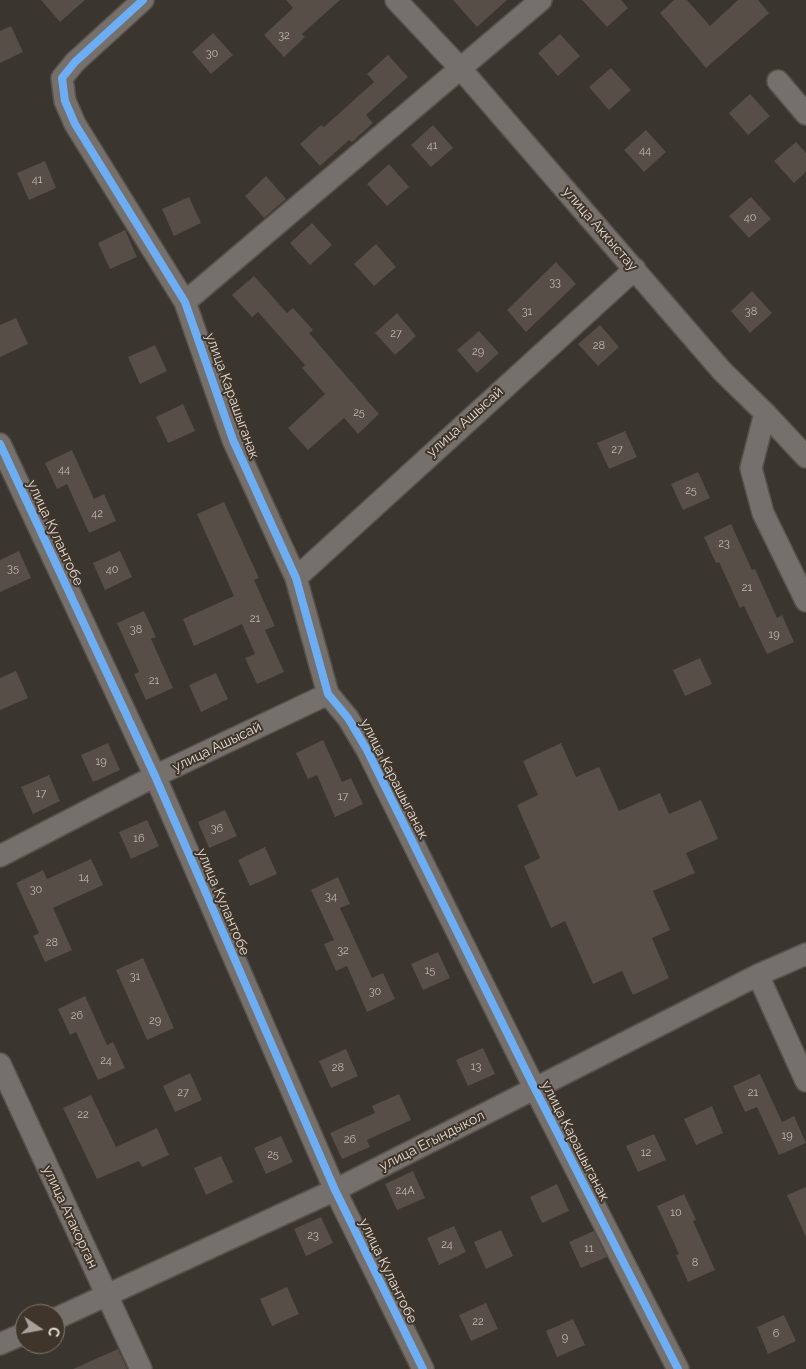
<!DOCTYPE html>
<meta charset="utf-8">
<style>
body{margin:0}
#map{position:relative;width:806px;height:1369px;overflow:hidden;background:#3b352f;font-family:Raleway,sans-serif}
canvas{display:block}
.north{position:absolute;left:15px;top:1304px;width:50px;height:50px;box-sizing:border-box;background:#40352a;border:1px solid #81776e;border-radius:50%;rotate:102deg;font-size:14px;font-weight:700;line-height:20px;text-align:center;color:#e2dbd4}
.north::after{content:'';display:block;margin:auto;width:18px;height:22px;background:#a8a19a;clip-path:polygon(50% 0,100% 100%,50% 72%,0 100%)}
</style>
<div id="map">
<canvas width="806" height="1369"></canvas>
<div class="north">С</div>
</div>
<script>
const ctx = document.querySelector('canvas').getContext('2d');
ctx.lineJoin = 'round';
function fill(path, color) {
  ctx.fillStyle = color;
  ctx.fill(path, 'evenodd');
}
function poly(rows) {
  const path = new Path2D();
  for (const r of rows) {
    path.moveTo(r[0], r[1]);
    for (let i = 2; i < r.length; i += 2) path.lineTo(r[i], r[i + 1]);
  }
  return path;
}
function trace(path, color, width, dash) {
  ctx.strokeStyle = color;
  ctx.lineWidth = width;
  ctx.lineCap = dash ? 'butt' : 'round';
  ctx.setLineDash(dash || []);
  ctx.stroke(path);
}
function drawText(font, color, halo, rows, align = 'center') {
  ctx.font = font + ' Raleway,sans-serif';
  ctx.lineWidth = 4;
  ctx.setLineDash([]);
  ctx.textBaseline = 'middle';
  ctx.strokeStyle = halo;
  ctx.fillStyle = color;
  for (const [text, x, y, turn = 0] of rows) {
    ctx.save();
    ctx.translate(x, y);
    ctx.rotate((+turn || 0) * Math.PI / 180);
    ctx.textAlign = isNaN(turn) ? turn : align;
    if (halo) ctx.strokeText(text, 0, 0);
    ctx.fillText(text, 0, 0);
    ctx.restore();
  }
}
fill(poly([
 [41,0,85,0,60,22],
 [286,0,340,0,302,34,305,37,284,57,264,35,293,8],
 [453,0,507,0,477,27],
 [582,0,621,0,628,8,607,27],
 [674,0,687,0,710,26,738,0,758,0,769,13,706,68,660,13],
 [11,26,23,52,0,63,0,31],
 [213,33,233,55,211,74,192,52],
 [560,34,580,56,558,76,538,53],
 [388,55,408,77,366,115,373,123,352,142,349,140,320,166,300,144,321,125,324,127,374,82,367,74],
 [611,68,631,90,609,110,589,87],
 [750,94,770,116,748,135,729,113],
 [433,125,453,148,431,167,411,145],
 [646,130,666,152,644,172,624,150],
 [796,142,806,153,806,172,794,183,774,161],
 [45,161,56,188,29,200,17,173],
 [389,164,409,187,387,206,367,184],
 [266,176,286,199,264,218,245,196],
 [189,197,201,223,174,236,162,209],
 [751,197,771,219,749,238,729,216],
 [312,223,332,245,310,265,290,243],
 [125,230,137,257,110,269,98,243],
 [376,244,396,267,374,286,354,264],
 [556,262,576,284,526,332,507,310],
 [254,276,287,313,293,308,313,330,309,333,379,414,358,434,344,418,308,450,288,428,325,394,302,368,305,365,258,312,252,317,232,295],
 [752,291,772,313,750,333,731,311],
 [397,313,416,336,395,355,375,333],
 [16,318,28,344,0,357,0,325],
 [600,325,619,347,598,366,578,344],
 [479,331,499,353,477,373,457,350],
 [155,345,167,371,140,384,128,357],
 [183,404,195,431,168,443,156,417],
 [625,431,637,457,609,469,597,443],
 [72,450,94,499,104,494,116,521,89,533,67,484,57,489,45,463],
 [698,472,710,498,683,510,671,484],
 [224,502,259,578,254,580,275,626,265,630,284,672,257,684,245,658,255,654,242,624,194,646,183,619,234,596,197,514],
 [731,524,752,570,755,569,777,618,782,615,794,642,767,654,744,606,740,608,719,562,716,563,704,537],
 [19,551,31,578,0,592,0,560],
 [120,551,132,577,105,590,93,563],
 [144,611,156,637,151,639,173,688,146,700,134,674,139,672,117,623],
 [700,658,712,684,685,696,673,670],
 [16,671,28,698,0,710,0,678],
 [216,673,228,699,201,712,189,685],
 [323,740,342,782,351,778,363,804,335,817,317,775,308,779,296,753],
 [108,743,120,770,93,782,81,755],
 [561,743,576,777,599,767,619,811,660,793,669,814,701,800,718,839,686,853,695,873,653,891,670,930,652,938,669,978,633,995,622,971,593,984,565,921,551,928,524,866,540,858,517,805,538,795,523,761],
 [49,775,60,801,33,814,21,787],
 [225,810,237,836,209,848,198,822],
 [147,820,159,846,131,859,119,832],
 [265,847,277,874,250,886,238,860],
 [91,859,103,885,53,908,72,950,45,962,33,936,39,933,16,883,43,870,47,879],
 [338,877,350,904,340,908,372,978,383,973,395,999,367,1012,347,966,336,971,324,944,334,940,311,890],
 [438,952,450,978,423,990,411,964],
 [143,958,174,1028,147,1040,116,970],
 [85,996,107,1045,113,1042,125,1068,98,1080,76,1032,70,1035,58,1009],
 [483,1048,495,1074,468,1086,456,1060],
 [346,1049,358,1076,331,1088,319,1061],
 [190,1073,202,1100,175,1112,163,1086],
 [760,1074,782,1122,794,1116,806,1143,779,1155,757,1107,745,1112,733,1086],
 [399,1094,411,1120,367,1140,370,1147,342,1159,330,1133,375,1113,372,1106],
 [91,1095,116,1147,157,1128,169,1155,142,1167,139,1161,97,1179,63,1108],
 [712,1106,723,1133,696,1145,684,1119],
 [654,1134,666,1160,638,1172,626,1146],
 [281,1136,293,1162,266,1174,254,1148],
 [221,1156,233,1182,206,1195,194,1168],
 [413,1171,425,1198,397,1210,385,1184],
 [557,1184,569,1211,542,1223,530,1197],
 [806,1187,806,1237,787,1195],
 [684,1194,696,1220,693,1221,715,1270,688,1282,676,1255,679,1254,657,1206],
 [321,1217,333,1243,306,1256,294,1229],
 [454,1226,466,1252,439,1265,427,1238],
 [501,1230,513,1256,486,1269,474,1242],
 [594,1231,607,1257,581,1268,569,1242],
 [287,1287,299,1314,272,1326,260,1299],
 [486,1303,498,1329,471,1341,459,1315],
 [784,1315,796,1341,768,1354,757,1327],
 [573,1319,585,1345,557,1357,546,1331],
 [118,1349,127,1369,73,1369]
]), '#564e47');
const street = poly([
 [143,0,75,62,62,78,65,101,75,124,185,302,233,440,296,578,328,694,348,718,367,750,535,1089,678,1369],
 [396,0,460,68,722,371,765,413,806,457],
 [778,81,806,114],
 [185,302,541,0],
 [765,413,751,468,763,513,806,601],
 [0,444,155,776,335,1190,423,1369],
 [296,578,635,269],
 [0,856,155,776,328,694],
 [758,975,806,1081],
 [0,1064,141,1369],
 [55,1319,335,1190,758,975,806,954],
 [0,1344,25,1333]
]);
trace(street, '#58524d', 24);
trace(street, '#75706b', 21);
trace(poly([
 [143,0,75,62,62,78,65,101,75,124,185,302,233,440,296,578,328,694,348,718,367,750,535,1089,678,1369],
 [0,444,155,776,335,1190,423,1369]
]), '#6dadf4', 8);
drawText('11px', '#bfb8b1', null, [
 ["32",284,36],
 ["30",212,54],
 ["41",432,146],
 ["44",645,151],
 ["41",37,180],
 ["40",750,218],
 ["33",555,283],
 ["31",527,312],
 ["38",751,312],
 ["27",396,334],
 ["28",599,346],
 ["29",478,352],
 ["25",359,413],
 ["27",617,450],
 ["44",64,470],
 ["25",691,491],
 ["42",97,514],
 ["23",724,544],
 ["35",13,569],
 ["40",112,570],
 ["21",747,588],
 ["21",255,619],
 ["38",136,630],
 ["19",774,635],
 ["21",154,681],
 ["19",101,762],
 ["17",41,794],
 ["17",343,797],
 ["36",217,829],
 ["16",139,839],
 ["14",84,878],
 ["30",36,890],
 ["34",331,897],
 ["28",52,943],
 ["32",343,951],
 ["15",430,971],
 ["31",135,977],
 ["30",375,992],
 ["26",77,1016],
 ["29",155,1021],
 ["24",106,1061],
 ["13",476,1067],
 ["28",338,1068],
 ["27",183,1093],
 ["21",753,1093],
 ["22",83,1115],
 ["19",787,1136],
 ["26",350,1140],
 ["12",646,1153],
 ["25",273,1155],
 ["24А",405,1191],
 ["10",676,1213],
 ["23",313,1236],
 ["24",447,1245],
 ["11",589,1249],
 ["8",695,1263],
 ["22",478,1322],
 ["6",776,1334],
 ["9",565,1338]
]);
drawText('14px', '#e2dbd4', '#40352a', [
 ["улица Аккыстау",600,229,49],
 ["улица Карашыганак",232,396,70],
 ["улица Ашысай",465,422,-42],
 ["улица Кулантобе",55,533,65],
 ["улица Ашысай",217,747,-26],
 ["улица Карашыганак",394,779,63],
 ["улица Кулантобе",223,902,67],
 ["улица Егындыкол",432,1141,-27],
 ["улица Карашыганак",575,1141,63],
 ["улица Атакорган",70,1217,65],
 ["улица Кулантобе",388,1271,64]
]);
</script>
